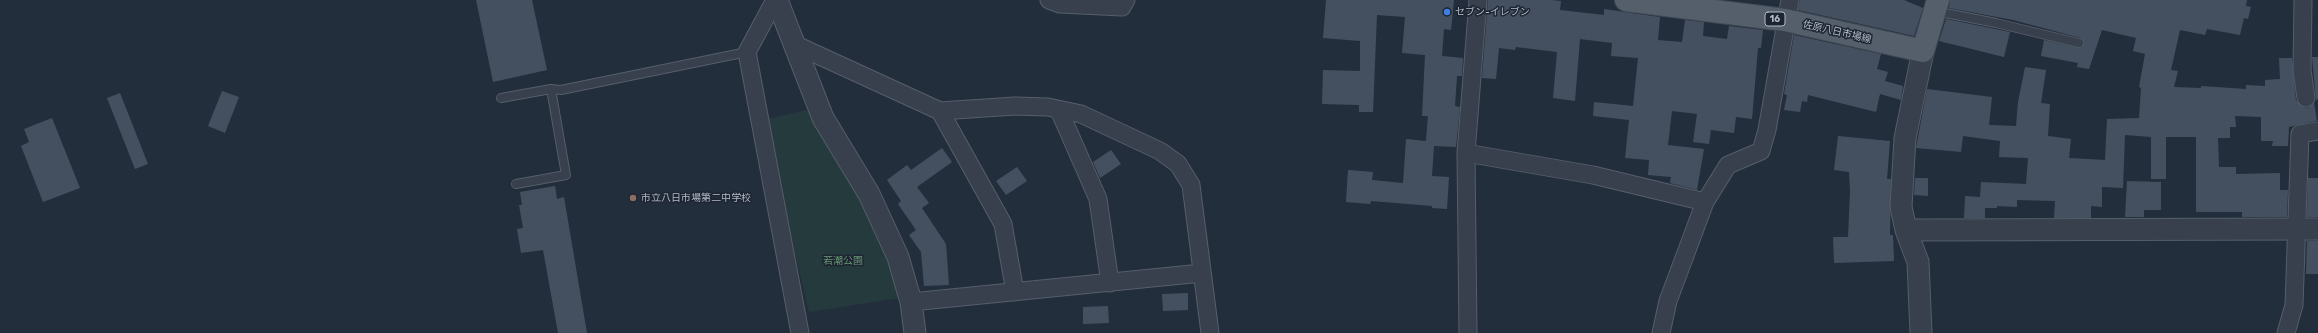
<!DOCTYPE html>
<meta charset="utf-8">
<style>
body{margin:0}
canvas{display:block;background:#232e3c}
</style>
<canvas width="2318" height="333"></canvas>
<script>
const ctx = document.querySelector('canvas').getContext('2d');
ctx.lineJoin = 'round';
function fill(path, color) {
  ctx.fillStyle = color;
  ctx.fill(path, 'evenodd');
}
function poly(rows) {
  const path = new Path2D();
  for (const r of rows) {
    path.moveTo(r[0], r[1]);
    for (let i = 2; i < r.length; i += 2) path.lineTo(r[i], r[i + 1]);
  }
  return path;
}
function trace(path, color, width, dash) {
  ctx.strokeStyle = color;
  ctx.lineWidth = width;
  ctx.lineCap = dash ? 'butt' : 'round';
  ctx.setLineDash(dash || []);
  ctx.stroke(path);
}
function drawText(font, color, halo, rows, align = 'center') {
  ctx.font = font + ' Rubik,"Noto Sans JP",sans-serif';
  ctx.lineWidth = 3;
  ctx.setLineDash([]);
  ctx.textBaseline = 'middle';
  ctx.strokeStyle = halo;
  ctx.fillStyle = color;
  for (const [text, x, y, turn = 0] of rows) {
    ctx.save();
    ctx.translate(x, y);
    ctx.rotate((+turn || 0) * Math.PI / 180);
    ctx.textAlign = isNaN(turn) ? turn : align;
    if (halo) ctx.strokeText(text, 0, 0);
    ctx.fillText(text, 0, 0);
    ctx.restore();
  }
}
fill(poly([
 [807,110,884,240,899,298,809,312,763,120]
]), '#253a3d');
fill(poly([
 [476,0,532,0,547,70,493,82],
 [1326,0,1454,0,1451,30,1444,29,1442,56,1463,58,1462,76,1457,76,1455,106,1460,107,1456,147,1434,146,1432,176,1449,177,1447,209,1432,208,1432,206,1371,201,1370,204,1346,202,1348,170,1373,172,1372,180,1403,183,1406,139,1426,141,1428,116,1422,116,1425,55,1402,53,1405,17,1377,15,1373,112,1359,112,1359,105,1322,104,1323,70,1360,71,1360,41,1323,38],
 [1488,0,1551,0,1561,1,1560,10,1604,15,1604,9,1660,17,1658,40,1682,42,1685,20,1704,22,1703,36,1727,39,1729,26,1763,30,1761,48,1758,48,1752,119,1736,117,1734,133,1711,130,1709,144,1693,142,1697,114,1672,111,1668,145,1704,149,1697,190,1670,183,1671,177,1648,175,1649,160,1625,158,1629,120,1593,116,1594,102,1633,106,1638,58,1611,56,1612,43,1580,39,1575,101,1553,98,1557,52,1516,47,1515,50,1499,48,1496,79,1482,78],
 [1800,0,1904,0,1923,8,1914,36,1798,10],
 [1950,0,2247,0,2246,6,2251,7,2248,19,2244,18,2240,35,2207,29,2205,35,2180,30,2171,70,2178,71,2174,87,2201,88,2201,86,2246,89,2246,85,2265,86,2265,80,2280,79,2279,58,2292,58,2296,100,2303,107,2308,108,2314,103,2317,121,2289,127,2288,146,2272,146,2273,141,2261,141,2261,117,2235,116,2236,127,2230,127,2230,138,2218,138,2219,167,2236,167,2236,174,2280,173,2280,190,2288,190,2287,217,2242,217,2242,212,2196,212,2196,137,2166,137,2166,179,2151,179,2151,137,2125,135,2123,188,2102,187,2102,207,2091,206,2091,218,2054,218,2055,201,2017,200,2017,207,1997,206,1997,208,1985,208,1985,218,1964,218,1965,196,1980,197,1981,182,2026,184,2028,158,1999,157,2000,141,1963,136,1961,152,1916,148,1927,89,1992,97,1989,125,2016,126,2018,102,2025,67,2046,70,2041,103,2050,104,2048,136,2071,139,2069,158,2105,160,2107,119,2139,118,2141,88,2139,87,2145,54,2133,51,2136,38,2102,30,2089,69,2077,67,2078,63,2041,56,2044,40,2080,48,2084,44,2081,38,2013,20,1949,8],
 [1946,19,2010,32,2004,57,1939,41],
 [1794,35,1881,54,1877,69,1888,72,1885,81,1903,86,1901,100,1880,94,1876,112,1808,95,1807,102,1802,101,1800,112,1784,110,1787,95,1784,94],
 [2312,57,2318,57,2318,99,2316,100],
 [222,91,239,97,225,133,208,126],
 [120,93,148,164,135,169,107,98],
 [52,118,80,188,43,202,21,146,29,142,24,129],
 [1838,136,1890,141,1887,179,1891,179,1890,235,1893,235,1894,261,1834,263,1833,237,1848,237,1850,191,1849,172,1834,170],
 [942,148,952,162,917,187,929,203,922,208,946,244,949,285,924,286,921,252,909,235,916,230,898,204,901,201,887,180,907,165,911,170],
 [1111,150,1121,164,1100,178,1093,162],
 [1017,167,1027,181,1006,195,996,181],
 [1915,178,1928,178,1928,196,1914,195],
 [2308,178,2318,178,2318,217,2307,217],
 [2127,181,2161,182,2161,210,2144,210,2144,217,2125,217],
 [555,186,557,199,564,197,587,333,558,333,543,250,521,253,517,229,523,228,519,205,522,205,520,192],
 [2307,241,2318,241,2318,274,2306,274],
 [1188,293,1188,310,1163,311,1162,294],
 [1108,306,1109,323,1083,324,1083,307]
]), '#445060');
const service = poly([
 [1935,11,1996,23,2079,43],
 [551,89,561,90,747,52],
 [501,98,551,89,566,175,516,184]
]);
const minor = poly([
 [775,0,747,52,800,333],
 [1049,0,1060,4,1122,7,1126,0],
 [2303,0,2302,70,2306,98],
 [796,45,940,111,1015,106,1048,107,1081,114,1160,151,1178,164,1191,185,1210,333],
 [1059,110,1098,199,1110,283],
 [940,111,1003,224,1015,292],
 [1466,153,1593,175,1705,202],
 [911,302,1202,273],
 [1468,333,1466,153,1478,0],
 [1661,333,1668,301,1705,202,1728,165,1761,151,1767,130,1790,0],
 [2286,333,2294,305,2300,134,2318,131]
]);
const tertiary = poly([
 [777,0,823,118,869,194,898,257,911,302,915,333],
 [1906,230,2318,229],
 [1921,333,1918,262,1906,230,1901,207,1905,138,1923,51]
]);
const primary = poly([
 [1626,0,1785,20,1923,51,1938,0]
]);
trace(service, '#555e6a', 10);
trace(minor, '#555e6a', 19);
trace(tertiary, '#555e6a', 23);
trace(primary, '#404955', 24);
trace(service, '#37404c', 8);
trace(minor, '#37404c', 17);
trace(tertiary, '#37404c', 21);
trace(primary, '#555f6c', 22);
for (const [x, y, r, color] of [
 [1447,12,4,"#3f7fe0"],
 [633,198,4,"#8d6e63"]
]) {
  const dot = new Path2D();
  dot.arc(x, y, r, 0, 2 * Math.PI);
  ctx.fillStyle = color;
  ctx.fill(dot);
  trace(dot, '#1c2531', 1.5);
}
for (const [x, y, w] of [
 [1775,19,20]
]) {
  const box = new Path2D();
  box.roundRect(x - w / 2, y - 7, w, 14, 3);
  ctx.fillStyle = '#1c2531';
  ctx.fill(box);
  trace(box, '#b3bbc8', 1);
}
drawText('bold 9px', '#b3bbc8', null, [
 ["16",1775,19]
]);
drawText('10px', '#b3bbc8', '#1c2531', [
 ["セブン-イレブン",1455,12],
 ["市立八日市場第二中学校",641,198]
], 'left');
drawText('10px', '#b3bbc8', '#1c2531', [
 ["佐原八日市場線",1837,32,13]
]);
drawText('10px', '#6a9875', '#1c2531', [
 ["若潮公園",843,261]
]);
</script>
